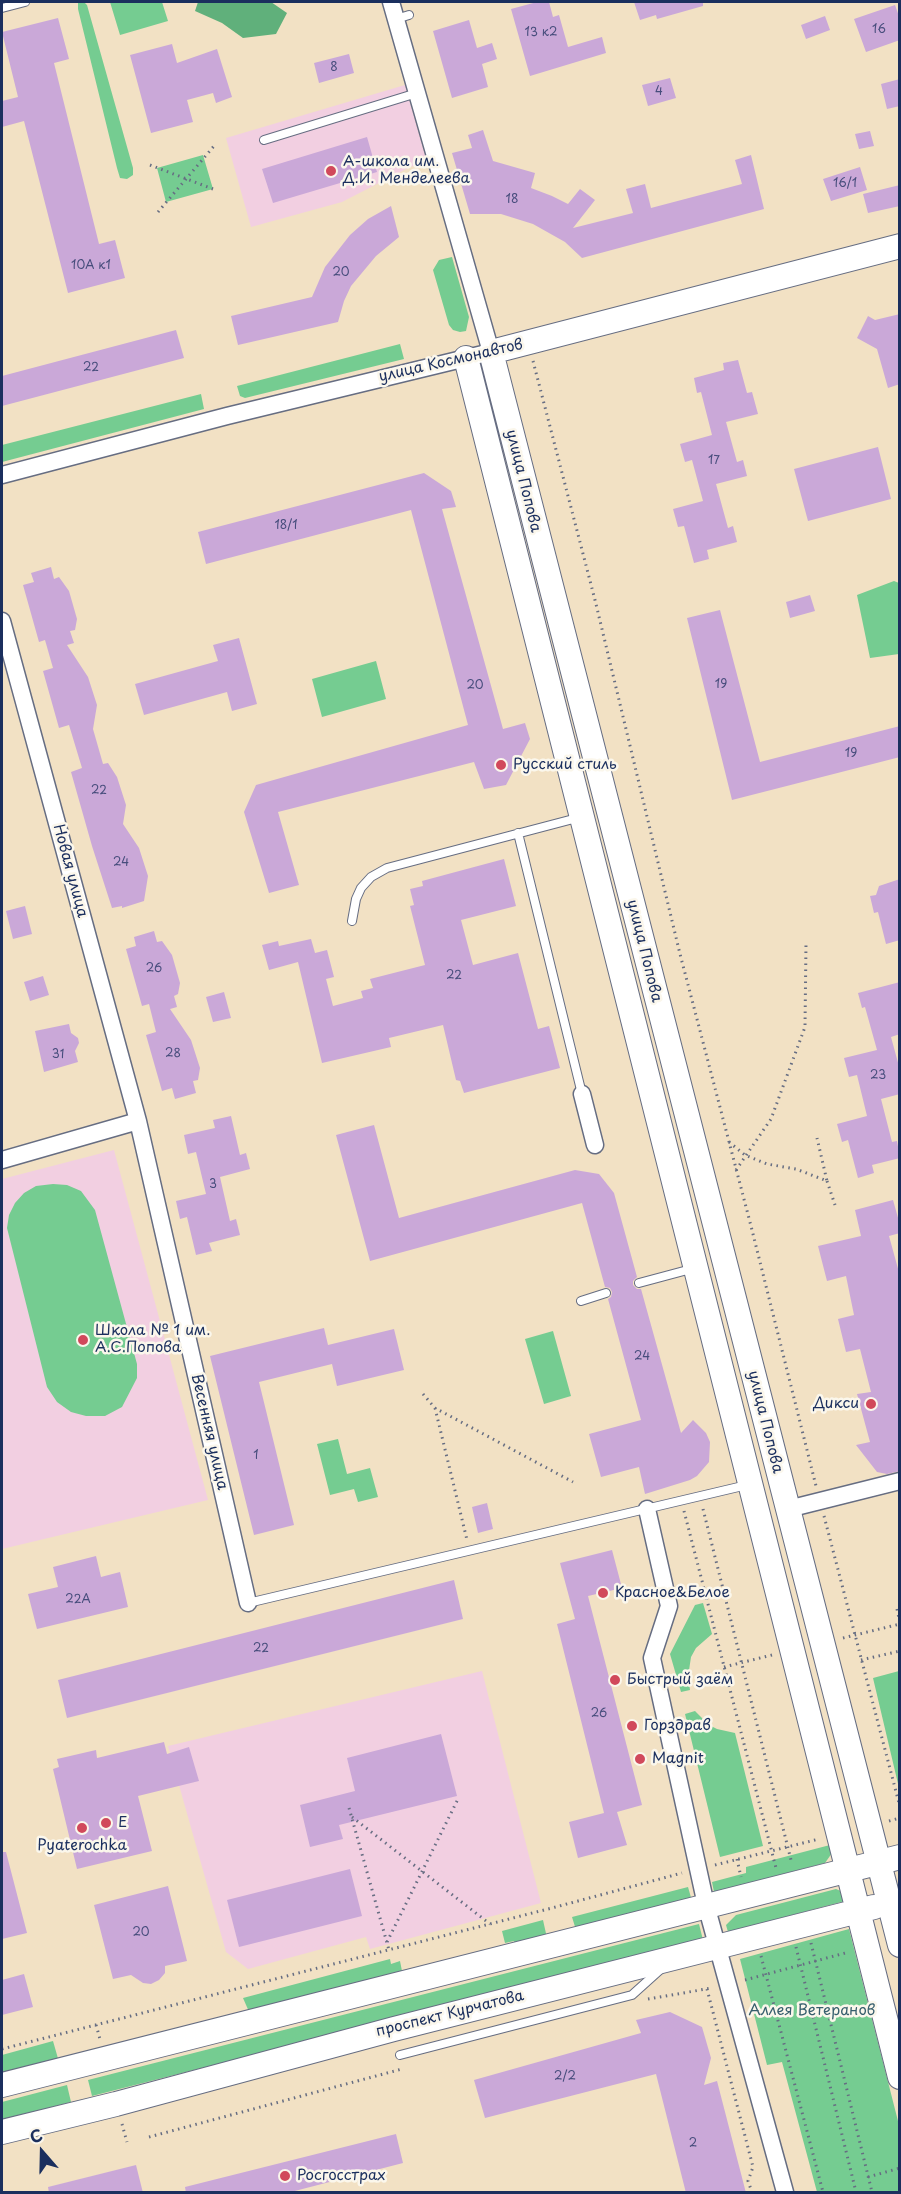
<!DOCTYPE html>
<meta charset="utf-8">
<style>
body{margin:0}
#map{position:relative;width:901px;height:2194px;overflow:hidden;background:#f2e1c4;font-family:"Playpen Sans",sans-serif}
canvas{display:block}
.frame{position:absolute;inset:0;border:3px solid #1b2f5e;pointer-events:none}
.north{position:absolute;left:12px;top:2122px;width:60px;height:60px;-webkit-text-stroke:4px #fbf7ec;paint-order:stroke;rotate:340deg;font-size:16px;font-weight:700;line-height:24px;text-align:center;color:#1b2f5e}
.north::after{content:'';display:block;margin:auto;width:21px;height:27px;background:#1b2f5e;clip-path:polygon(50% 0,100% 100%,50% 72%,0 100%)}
</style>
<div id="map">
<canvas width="901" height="2194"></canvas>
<div class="frame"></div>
<div class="north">С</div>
</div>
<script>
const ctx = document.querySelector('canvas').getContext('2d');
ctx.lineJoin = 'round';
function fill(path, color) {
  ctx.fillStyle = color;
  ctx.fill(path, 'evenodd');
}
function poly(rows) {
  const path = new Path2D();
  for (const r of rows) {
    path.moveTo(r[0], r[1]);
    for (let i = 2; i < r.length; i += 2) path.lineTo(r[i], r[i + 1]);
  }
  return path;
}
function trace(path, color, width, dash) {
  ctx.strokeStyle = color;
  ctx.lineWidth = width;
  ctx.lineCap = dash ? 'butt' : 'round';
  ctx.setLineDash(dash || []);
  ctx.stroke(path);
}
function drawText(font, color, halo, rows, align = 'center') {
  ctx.font = font + ' "Playpen Sans",sans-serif';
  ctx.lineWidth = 5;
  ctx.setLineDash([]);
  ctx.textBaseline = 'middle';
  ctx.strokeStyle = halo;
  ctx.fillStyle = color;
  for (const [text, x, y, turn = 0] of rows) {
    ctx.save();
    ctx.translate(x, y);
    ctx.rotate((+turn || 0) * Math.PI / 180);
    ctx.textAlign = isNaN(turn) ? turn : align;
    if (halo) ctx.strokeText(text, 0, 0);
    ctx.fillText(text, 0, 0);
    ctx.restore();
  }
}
fill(poly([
 [405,85,427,162,410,167,342,202,251,227,226,138],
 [114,1150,208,1500,2,1549,2,1179],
 [482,1671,541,1903,370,1949,366,1937,248,1969,226,1952,168,1746]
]), '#f2cfe1');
fill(poly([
 [84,2,87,5,133,168,133,175,127,179,120,178,117,168,78,9,78,3],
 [110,2,162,2,168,21,120,35],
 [203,155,213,189,166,202,157,168],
 [452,257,469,317,466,331,460,332,453,330,449,325,433,270,439,260],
 [400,344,404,359,245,398,240,396,237,386],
 [201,394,204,409,2,462,2,445],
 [894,581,899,583,899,654,870,658,857,595],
 [376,661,386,699,322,717,312,679],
 [53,1184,67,1185,81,1191,95,1210,137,1364,137,1378,122,1407,105,1416,86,1416,71,1412,57,1402,47,1387,7,1228,9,1215,15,1203,24,1193,36,1186],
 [553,1331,571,1396,544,1404,525,1339],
 [338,1439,347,1474,370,1468,378,1497,358,1502,354,1489,330,1495,317,1444],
 [703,1603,712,1634,696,1648,691,1657,688,1677,690,1690,681,1692,670,1654,695,1605],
 [899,1671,900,1671,899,1788,873,1678],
 [695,1711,709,1725,717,1729,735,1733,763,1846,720,1857,685,1714],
 [830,1845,832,1853,825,1863,714,1892,712,1882,746,1873,746,1867],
 [688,1887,692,1901,576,1930,572,1917],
 [836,1889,843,1892,845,1901,728,1932,726,1925,736,1915],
 [543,1920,547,1938,516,1947,514,1941,505,1943,502,1931],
 [699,1924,703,1940,92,2096,88,2080],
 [849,1929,899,2125,899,2192,817,2192,782,2062,767,2065,740,1959],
 [390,1959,391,1964,400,1961,402,1971,396,1975,250,2014,243,1998],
 [53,2041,59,2062,2,2077,2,2055],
 [67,2085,71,2102,2,2120,2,2102]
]), '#75cc91');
fill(poly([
 [198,2,271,2,287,13,276,34,243,38,222,23,195,11]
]), '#60b07b');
fill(poly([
 [537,2,549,2,553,17,559,15,568,47,602,37,606,53,530,76,511,9],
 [634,2,703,2,703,6,657,19,656,15,640,20],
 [895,5,900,19,900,40,866,52,854,19],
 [825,16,830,30,806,39,801,25],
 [58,18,69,59,54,63,99,244,115,240,125,278,68,293,24,121,2,127,2,101,18,97,2,32],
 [469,20,477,48,492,43,497,59,482,64,488,87,452,98,433,31],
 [172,44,177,63,217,49,232,97,216,103,213,93,187,100,193,122,151,133,130,55],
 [349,54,354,73,319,83,314,63],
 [670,78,676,98,648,106,642,85],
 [900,79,900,106,887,109,881,84],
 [483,130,493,161,535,173,531,188,552,196,568,204,580,189,595,200,573,228,633,213,626,189,645,184,651,208,742,184,735,160,751,155,764,209,582,258,565,242,533,224,501,214,470,214,452,153,472,148,468,135],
 [870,131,874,146,859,149,855,134],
 [367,137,377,172,273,203,262,169],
 [860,167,867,190,831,201,823,179],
 [900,185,900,206,868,213,863,194],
 [391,206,399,237,376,256,351,286,344,301,338,322,238,345,231,316,312,297,325,267,350,235,368,219],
 [900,314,900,384,888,388,877,349,857,338,868,316,875,320],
 [176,330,184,358,2,406,2,376],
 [738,360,747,393,752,392,758,414,726,422,737,462,743,460,747,476,716,484,728,528,733,526,737,542,707,550,709,559,694,563,684,526,678,527,673,509,703,501,692,460,685,462,680,444,712,435,701,392,697,393,694,378,724,370,723,363],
 [878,447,891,499,808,521,794,469],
 [424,473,451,491,456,507,442,509,503,729,525,723,530,739,506,785,484,789,474,762,278,812,299,885,269,893,244,812,256,785,468,725,411,510,206,564,198,532],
 [51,567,54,579,59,577,69,591,77,619,75,630,70,631,74,643,67,645,88,677,97,705,93,729,103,764,108,763,117,777,126,805,123,824,139,848,148,876,144,901,122,908,122,906,112,908,92,846,71,772,82,768,69,725,59,728,43,671,53,668,45,640,39,642,23,585,34,582,31,573],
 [810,595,815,611,790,618,786,602],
 [720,610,760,762,900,726,900,757,732,800,687,618],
 [239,638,257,704,232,711,227,692,144,715,135,684,218,661,213,645],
 [504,859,516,906,461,920,473,965,518,953,538,1029,549,1026,560,1068,464,1093,460,1081,456,1080,443,1025,389,1038,391,1047,322,1063,298,962,269,970,262,945,278,941,279,946,311,939,315,953,327,950,334,977,326,979,333,1006,363,998,361,991,373,988,370,979,425,965,410,906,414,905,410,889,423,886,422,881],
 [900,879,900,940,886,944,878,912,874,913,870,896,876,895,879,886],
 [25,906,32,934,13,939,6,911],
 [154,931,157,942,162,941,172,955,180,983,178,994,174,996,177,1007,170,1009,191,1040,200,1068,198,1080,193,1081,196,1093,175,1099,172,1088,162,1091,146,1035,156,1032,149,1004,142,1006,126,949,136,946,134,937],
 [43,976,49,995,30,1001,24,982],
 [900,982,900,1034,891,1037,900,1070,900,1094,881,1099,892,1142,897,1141,900,1158,872,1165,874,1173,858,1178,848,1140,842,1142,837,1124,867,1116,857,1075,849,1077,844,1058,877,1050,865,1007,862,1008,858,993],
 [224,992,231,1018,213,1022,206,997],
 [69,1024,71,1033,78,1038,79,1043,75,1051,78,1062,44,1072,35,1031],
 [231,1116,240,1155,246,1153,250,1169,220,1177,230,1221,236,1219,240,1235,209,1243,212,1251,196,1255,187,1217,180,1219,176,1201,206,1194,196,1152,188,1154,184,1135,215,1128,213,1120],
 [374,1125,399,1218,575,1170,599,1174,614,1193,637,1277,633,1281,633,1285,637,1289,641,1289,681,1433,693,1420,706,1433,710,1442,709,1462,697,1476,690,1480,645,1494,639,1467,601,1477,589,1434,641,1420,608,1299,611,1297,612,1292,610,1288,605,1287,582,1203,370,1261,336,1135],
 [893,1200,900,1225,900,1233,889,1236,900,1276,900,1471,887,1474,877,1472,856,1445,870,1442,857,1394,871,1392,860,1349,846,1352,838,1319,854,1315,846,1276,827,1281,818,1246,861,1236,855,1210],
 [324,1328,328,1345,394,1329,404,1370,337,1386,332,1364,259,1382,294,1525,254,1535,210,1356],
 [487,1503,493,1529,478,1533,472,1507],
 [612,1550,622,1588,588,1596,642,1805,617,1812,627,1845,578,1858,569,1822,604,1813,557,1624,575,1619,560,1563],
 [96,1556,101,1577,120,1572,128,1607,37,1629,28,1594,58,1587,53,1567],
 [454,1580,463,1619,67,1718,58,1680],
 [441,1734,457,1796,339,1825,343,1839,310,1847,300,1805,355,1791,347,1758],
 [164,1742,167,1754,189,1747,199,1781,138,1796,152,1851,77,1869,53,1769,59,1767,57,1759,96,1750,97,1758],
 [2,1852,6,1852,27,1933,2,1939],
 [350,1869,362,1916,239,1947,227,1900],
 [168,1886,187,1961,165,1966,165,1973,159,1980,151,1984,143,1983,131,1975,113,1979,94,1905],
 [24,1974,33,2007,2,2015,2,1980],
 [670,2012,702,2027,711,2058,704,2085,717,2081,746,2193,686,2193,656,2074,485,2118,474,2080,641,2033,636,2020],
 [396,2134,403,2163,287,2193,186,2193,185,2187],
 [136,2165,143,2193,49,2193,48,2187]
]), '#caa8d8');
const lane = poly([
 [2,8,25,2],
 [396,19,409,15],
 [264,140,417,93],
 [518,833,582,1094],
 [352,921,356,899,361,888,371,877,387,868,581,817],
 [639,1283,695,1268],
 [581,1301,606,1293],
 [248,1603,747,1485],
 [400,2055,632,1995,662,1968]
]);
const street = poly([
 [2,475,227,416,491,352,391,2],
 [2,621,138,1121,248,1603],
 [582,1094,595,1145],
 [2,1160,138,1121],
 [647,1509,669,1606,652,1658,706,1905,785,2192],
 [788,1509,900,1481]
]);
const secondary = poly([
 [900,246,491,352,900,1945],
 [466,358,900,2077],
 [2,2085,900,1857],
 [2,2132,116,2104,394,2029,874,1907]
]);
trace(lane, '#666d82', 10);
trace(street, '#666d82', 19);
trace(secondary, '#666d82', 26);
trace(poly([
 [150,165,213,189],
 [158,212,214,146],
 [533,361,595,600,680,954,751,1226,816,1486],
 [729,1142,745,1155,767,1164,796,1169,827,1181,817,1138],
 [736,1170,771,1119,805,1027,806,943],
 [827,1181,835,1205],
 [423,1394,435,1408,573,1482],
 [435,1408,467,1540],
 [703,1509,792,1864],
 [684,1511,776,1868],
 [824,1516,900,1807],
 [897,1609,900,1623],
 [843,1638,900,1624],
 [861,1660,900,1651],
 [724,1667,772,1655],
 [349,1808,389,1950],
 [352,1817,490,1924],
 [889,1821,900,1818],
 [737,1859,741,1877],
 [715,1865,819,1839],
 [387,1942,458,1799],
 [811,1943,872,2192],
 [796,1947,856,2192],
 [761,1956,823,2192],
 [745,1980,849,1952],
 [707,1989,753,2167,748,2181,752,2192],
 [648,1999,712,1988],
 [96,2025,100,2039],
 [2,2049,552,1908,682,1873],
 [122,2124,127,2142],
 [149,2137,402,2069],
 [868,2177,900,2168]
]), '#666d82', 3, [1.5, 4.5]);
trace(lane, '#fff', 8);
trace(street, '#fff', 16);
trace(secondary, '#fff', 24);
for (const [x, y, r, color] of [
 [331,171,6,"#d1495b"],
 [501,765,6,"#d1495b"],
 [83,1340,6,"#d1495b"],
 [871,1404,6,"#d1495b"],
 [603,1593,6,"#d1495b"],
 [615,1680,6,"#d1495b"],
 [632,1726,6,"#d1495b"],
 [640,1759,6,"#d1495b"],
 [106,1823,6,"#d1495b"],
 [82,1828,6,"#d1495b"],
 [285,2176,6,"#d1495b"]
]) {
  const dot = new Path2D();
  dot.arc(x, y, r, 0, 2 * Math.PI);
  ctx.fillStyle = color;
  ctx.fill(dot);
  trace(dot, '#fbf7ec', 2);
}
drawText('12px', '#474d7c', null, [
 ["16",879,30],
 ["13 к2",541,33],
 ["8",334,68],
 ["4",659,92],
 ["16/1",845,184],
 ["18",512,200],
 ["10А к1",91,266],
 ["20",341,273],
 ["22",91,368],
 ["17",714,461],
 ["18/1",286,526],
 ["19",721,685],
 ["20",475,686],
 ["19",851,754],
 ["22",99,791],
 ["24",121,863],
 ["26",154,969],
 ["22",454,976],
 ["28",173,1054],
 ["31",58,1055],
 ["23",878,1076],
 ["3",213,1185],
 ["24",642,1357],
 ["1",256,1456],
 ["22А",78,1600],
 ["22",261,1649],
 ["26",599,1714],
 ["20",141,1933],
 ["2/2",565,2077],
 ["2",693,2144]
]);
drawText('15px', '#1b2f5e', '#fbf7ec', [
 ["А-школа им.",343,162],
 ["Д.И. Менделеева",343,179],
 ["Русский стиль",513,765],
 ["Школа № 1 им.",95,1331],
 ["А.С.Попова",95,1348],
 ["Дикси",859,1404,"right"],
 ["Красное&Белое",615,1593],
 ["Быстрый заём",627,1680],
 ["Горздрав",644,1726],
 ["Magnit",652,1759],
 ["Е",118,1823],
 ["Pyaterochka",82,1846,"center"],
 ["Росгосстрах",297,2176]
], 'left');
drawText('15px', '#1b2f5e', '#fbf7ec', [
 ["улица Космонавтов",451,361,-13],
 ["улица Попова",523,481,76],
 ["Новая улица",70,871,75],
 ["улица Попова",644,951,76],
 ["улица Попова",765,1422,76],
 ["Весенняя улица",209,1432,77],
 ["проспект Курчатова",450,2014,-14]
]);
drawText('15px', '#365e6d', '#fbf7ec', [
 ["Аллея Ветеранов",812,2011]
]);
</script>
